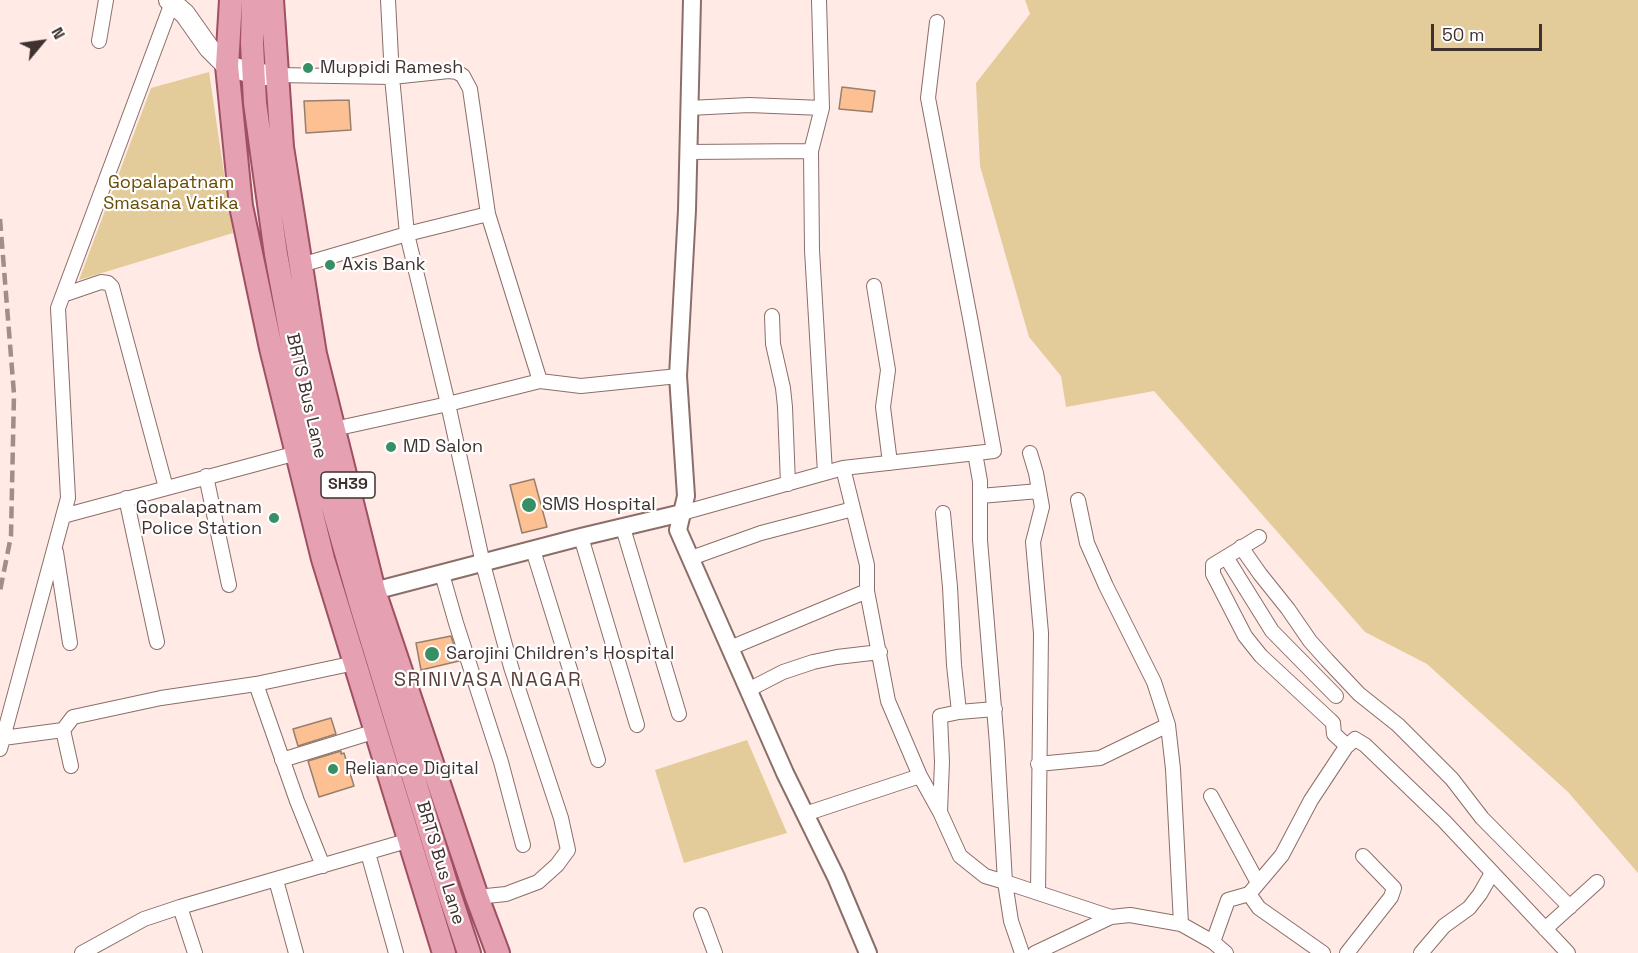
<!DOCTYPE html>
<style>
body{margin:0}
#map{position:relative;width:1638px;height:953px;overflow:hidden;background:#ffeae5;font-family:"Space Grotesk",sans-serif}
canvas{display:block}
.north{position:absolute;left:12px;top:12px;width:60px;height:60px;-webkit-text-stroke:4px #fff;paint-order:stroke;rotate:61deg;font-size:16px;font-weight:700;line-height:24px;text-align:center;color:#3f312f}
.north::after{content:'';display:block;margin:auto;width:21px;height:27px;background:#3f312f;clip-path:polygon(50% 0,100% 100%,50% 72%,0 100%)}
.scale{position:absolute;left:1431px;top:24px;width:111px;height:27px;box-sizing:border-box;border:3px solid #3f312f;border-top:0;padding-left:8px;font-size:18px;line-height:21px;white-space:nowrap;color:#3f312f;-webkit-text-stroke:4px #fff;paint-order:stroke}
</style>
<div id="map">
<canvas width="1638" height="953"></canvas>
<div class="north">N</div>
<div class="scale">50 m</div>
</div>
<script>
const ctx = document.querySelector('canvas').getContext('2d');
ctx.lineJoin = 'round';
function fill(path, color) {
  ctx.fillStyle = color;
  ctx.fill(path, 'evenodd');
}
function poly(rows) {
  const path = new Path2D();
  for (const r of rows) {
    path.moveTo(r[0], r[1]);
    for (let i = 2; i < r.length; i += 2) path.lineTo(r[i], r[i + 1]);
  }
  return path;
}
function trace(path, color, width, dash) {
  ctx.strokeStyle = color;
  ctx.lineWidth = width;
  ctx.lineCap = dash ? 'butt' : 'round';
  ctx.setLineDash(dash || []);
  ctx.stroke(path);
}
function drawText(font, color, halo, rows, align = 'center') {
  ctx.font = font + ' "Space Grotesk",sans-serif';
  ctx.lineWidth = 4.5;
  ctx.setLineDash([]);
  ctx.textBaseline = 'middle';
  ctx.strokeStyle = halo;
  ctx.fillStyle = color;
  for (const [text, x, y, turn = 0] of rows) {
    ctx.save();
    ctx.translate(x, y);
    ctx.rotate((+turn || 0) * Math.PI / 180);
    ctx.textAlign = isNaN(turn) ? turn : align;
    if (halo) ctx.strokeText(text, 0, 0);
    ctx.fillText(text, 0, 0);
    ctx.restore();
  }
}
fill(poly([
 [1025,0,1638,0,1638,873,1568,792,1427,664,1365,632,1154,391,1066,407,1061,376,1029,337,980,166,976,83,1030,14],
 [209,72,233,233,79,280,151,88],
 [747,740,787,833,684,863,655,770]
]), '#e4cb9a');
const building = poly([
 [842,87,875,91,872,112,839,109,842,87],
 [349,100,351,130,306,133,304,101,349,100],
 [534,479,547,527,522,533,510,485,534,479],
 [451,636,459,661,421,670,416,643,451,636],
 [331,718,336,734,298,746,293,729,331,718],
 [341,751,341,754,344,753,354,786,319,797,308,761,341,751]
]);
fill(building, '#fcc092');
trace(building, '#977f6d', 1.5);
const minor = poly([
 [819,0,822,108,811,151,812,250,825,473],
 [99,41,106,0],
 [277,75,392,77,449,71,457,72,463,76,470,89,488,214,540,381,581,386,678,376],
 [689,108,749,105,822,108],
 [688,152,811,151],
 [301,265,407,234,488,214],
 [874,286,888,370,883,407,890,463],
 [63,295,101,282,108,283,112,287,166,488],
 [772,316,773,344,783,388,785,407,788,484],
 [334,429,448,404,407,234,392,77,388,0],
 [975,453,980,481,980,540,997,744,1005,882,1111,917,1130,915,1181,924,1213,942,1226,953],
 [1030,453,1036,473,1042,507,1033,542,1041,633,1038,893],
 [843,468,867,565,867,591,888,701,920,776,940,812,960,856,985,876,1005,882,1011,921,1022,953],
 [206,476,229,585],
 [980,496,1039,491],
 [126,498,157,642],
 [1078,500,1087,543,1106,586,1154,682,1168,725,1173,769,1181,924],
 [682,513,843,468,994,451,971,323,928,98,937,22],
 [63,516,297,453],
 [623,528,679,714],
 [581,537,637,725],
 [1259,537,1213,565,1213,574,1245,636,1261,656,1330,720,1333,723,1334,734,1347,746],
 [1241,547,1260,574,1288,609,1310,641,1327,660,1359,694,1398,725,1452,779,1482,818,1570,907],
 [533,550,598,760],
 [56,552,70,643],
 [1226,557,1272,631,1336,696],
 [691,558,761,533,853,509],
 [442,574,456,623,501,762,523,845],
 [730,648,867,591],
 [256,684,297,801,323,866],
 [748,690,783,672,813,662,837,657,880,652],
 [959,712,995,709],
 [3,738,63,730],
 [0,749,68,498,58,308,173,0],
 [282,760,376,731],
 [1038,764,1100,758,1168,725],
 [71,766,63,730,73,717,161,698,256,684,355,663],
 [1211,796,1258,883],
 [940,812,942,762,940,716,959,712,954,665,950,587,943,513],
 [805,814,920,776],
 [368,853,396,953],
 [276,880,296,953],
 [1249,894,1259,908,1323,953],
 [477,897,506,894,538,882,557,865,568,850,561,818,511,667,483,564,448,404,540,381],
 [180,907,195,953],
 [701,915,715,953],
 [1545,929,1597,882],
 [1213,942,1228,900,1249,894,1282,855,1311,800,1346,747,1355,739,1365,745,1444,821,1568,953],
 [82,953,144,919,180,907,410,840],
 [1035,953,1111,917],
 [1347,953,1391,897,1394,888,1363,856],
 [1421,953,1444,926,1469,908,1480,894,1492,873]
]);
const tertiary = poly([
 [692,0,687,210,678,376,686,496,678,530,785,773,836,877,868,953],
 [374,591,581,537,682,513]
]);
const secondary = poly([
 [169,0,185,14,209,48,227,66,253,73,267,75]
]);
const primary = poly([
 [231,0,227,66,241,206,271,348,323,559,444,953],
 [253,0,252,43,255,103,276,254,295,357,323,472,360,602,448,890,469,953],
 [272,0,282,147,315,354,374,591,477,897,498,953]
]);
trace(minor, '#8c6e68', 16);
trace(tertiary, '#8c6e68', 20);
trace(secondary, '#8c6e68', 22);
trace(primary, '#9f5062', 26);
trace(minor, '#fff', 14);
trace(tertiary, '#fff', 16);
trace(secondary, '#fff', 20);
trace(primary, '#e5a0b1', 22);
trace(poly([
 [0,219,14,394,11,536,0,591]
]), '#9f8e8a', 4.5, [12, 6]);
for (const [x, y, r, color] of [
 [308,68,6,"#368f65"],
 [330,265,6,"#368f65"],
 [391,447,6,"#368f65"],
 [529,505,8,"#368f65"],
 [274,518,6,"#368f65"],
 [432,654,8,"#368f65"],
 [333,769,6,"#368f65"]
]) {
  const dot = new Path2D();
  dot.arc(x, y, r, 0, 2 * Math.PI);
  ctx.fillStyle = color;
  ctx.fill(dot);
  trace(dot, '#fff', 2);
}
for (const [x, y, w] of [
 [348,485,54]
]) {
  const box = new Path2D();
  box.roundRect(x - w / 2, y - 13, w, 26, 4.5);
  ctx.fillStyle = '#fff';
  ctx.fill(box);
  trace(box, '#3f312f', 1.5);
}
drawText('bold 16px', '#3f312f', null, [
 ["SH39",348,485]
]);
drawText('18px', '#3f312f', '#fff', [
 ["Muppidi Ramesh",320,68],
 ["Axis Bank",342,265],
 ["MD Salon",403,447],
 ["SMS Hospital",542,505],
 ["Gopalapatnam",262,508,"right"],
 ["Police Station",262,529,"right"],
 ["Sarojini Children's Hospital",446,654],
 ["Reliance Digital",345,769]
], 'left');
drawText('18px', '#674b03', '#fff', [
 ["Gopalapatnam",171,183],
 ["Smasana Vatika",171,204]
]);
drawText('18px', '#3f312f', '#fff', [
 ["BRTS Bus Lane",306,396,77],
 ["BRTS Bus Lane",440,863,73]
]);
ctx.letterSpacing = '1.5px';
drawText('20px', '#5c403a', '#fff', [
 ["SRINIVASA NAGAR",488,681]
]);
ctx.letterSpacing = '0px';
</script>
